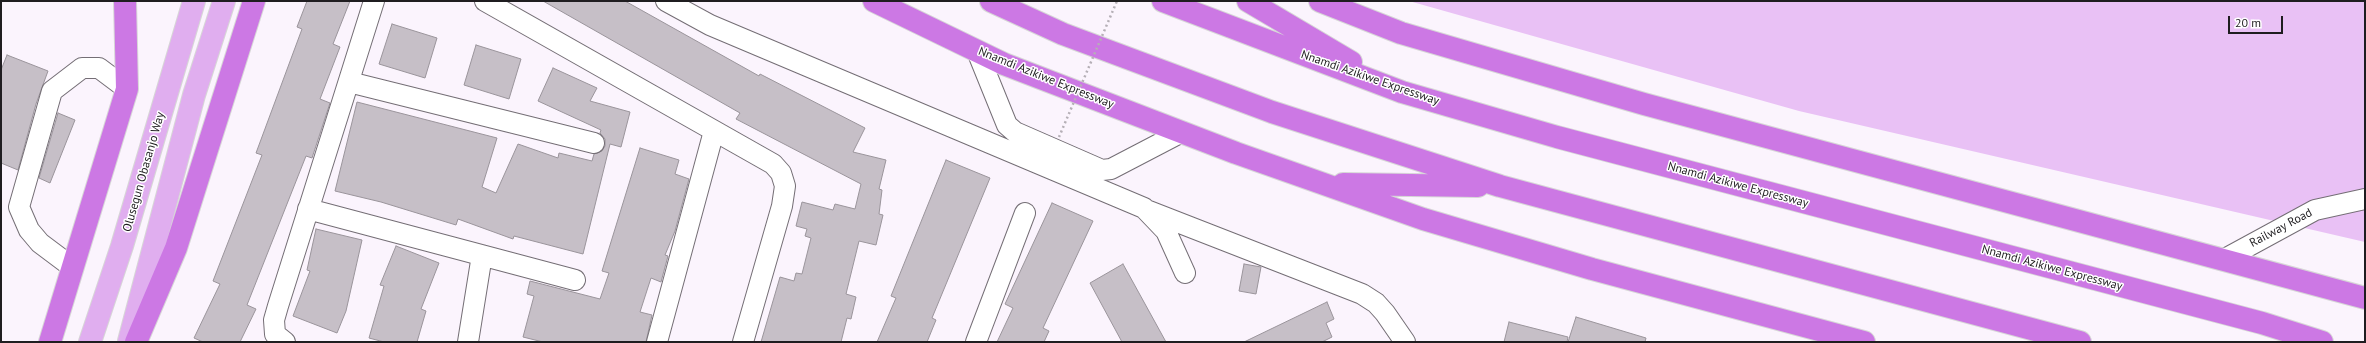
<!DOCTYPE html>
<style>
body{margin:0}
#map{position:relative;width:2366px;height:343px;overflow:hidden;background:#fbf4fd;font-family:"PT Sans",sans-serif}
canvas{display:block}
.frame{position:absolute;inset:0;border:2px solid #1f1d20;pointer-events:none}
.scale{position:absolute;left:2228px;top:16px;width:55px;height:18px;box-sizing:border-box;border:2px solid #1f1d20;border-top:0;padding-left:5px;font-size:12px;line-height:14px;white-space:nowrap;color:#1f1d20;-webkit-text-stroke:3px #fff;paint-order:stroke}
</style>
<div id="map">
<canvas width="2366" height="343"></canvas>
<div class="frame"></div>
<div class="scale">20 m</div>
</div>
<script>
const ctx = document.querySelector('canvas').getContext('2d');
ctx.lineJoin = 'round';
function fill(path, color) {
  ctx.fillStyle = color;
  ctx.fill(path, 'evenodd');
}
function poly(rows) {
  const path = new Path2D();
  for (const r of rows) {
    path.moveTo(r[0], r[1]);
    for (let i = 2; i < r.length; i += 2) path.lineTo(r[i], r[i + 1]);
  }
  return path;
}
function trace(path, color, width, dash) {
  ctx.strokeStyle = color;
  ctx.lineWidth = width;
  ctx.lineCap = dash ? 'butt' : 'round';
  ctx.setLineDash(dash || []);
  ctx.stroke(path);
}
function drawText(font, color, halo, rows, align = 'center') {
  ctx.font = font + ' "PT Sans",sans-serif';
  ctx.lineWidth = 3;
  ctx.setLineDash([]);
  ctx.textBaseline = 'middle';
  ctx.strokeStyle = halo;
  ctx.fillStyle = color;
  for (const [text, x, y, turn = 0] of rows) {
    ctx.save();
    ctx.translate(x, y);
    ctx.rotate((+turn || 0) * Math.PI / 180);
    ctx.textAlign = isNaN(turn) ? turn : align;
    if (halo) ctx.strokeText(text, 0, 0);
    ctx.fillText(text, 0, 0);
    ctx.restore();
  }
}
fill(poly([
 [1409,1,2365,1,2365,242,1799,111]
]), '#e9c1f5');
const building = poly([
 [307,1,350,1,333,44,340,47,320,99,330,103,312,158,306,156,247,305,256,309,240,342,203,342,194,338,220,284,213,281,262,155,256,153,302,29,297,27,307,1],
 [543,1,625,1,759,76,760,74,865,128,853,152,886,160,879,189,882,190,879,214,883,215,876,245,859,241,846,294,856,297,851,319,847,318,841,342,761,342,780,277,794,281,796,273,802,274,811,238,805,236,807,229,796,226,802,202,833,210,835,204,855,209,861,184,736,119,740,113,543,1],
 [392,24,437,38,425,78,379,64,392,24],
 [476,45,521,59,509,99,464,85,476,45],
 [7,55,48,71,36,104,18,170,1,163,1,70,7,55],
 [553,68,597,88,590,101,630,112,621,147,610,144,583,254,514,236,513,239,458,219,456,225,381,202,335,191,357,102,497,138,482,187,496,193,518,144,558,158,559,153,592,161,594,154,602,151,605,146,605,139,600,133,601,130,538,101,553,68],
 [58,113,75,120,50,183,39,178,58,113],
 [640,148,679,160,675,174,689,179,675,231,665,255,668,256,661,282,651,278,640,312,652,315,646,342,543,342,523,337,534,296,527,294,530,281,600,299,609,273,602,271,640,148],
 [946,160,990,178,932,318,936,320,927,342,877,342,896,298,891,296,946,160],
 [1052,203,1093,221,1043,328,1049,331,1044,342,997,342,1013,308,1005,304,1052,203],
 [316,229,362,240,346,311,337,333,293,316,310,271,307,270,316,229],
 [396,246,439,263,421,309,426,311,417,342,384,342,369,338,384,286,380,285,396,246],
 [1123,264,1166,342,1122,342,1090,283,1123,264],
 [1244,264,1261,267,1256,294,1239,291,1244,264],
 [1327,302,1334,319,1326,323,1332,337,1322,342,1244,342,1327,302],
 [1576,317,1646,338,1645,342,1568,342,1576,317],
 [1509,322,1568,337,1567,342,1504,342,1509,322]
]);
fill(building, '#c6bfc7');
trace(building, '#9a949b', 1);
const minor = poly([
 [485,1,773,164,781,173,785,186,782,206,743,342],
 [666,1,710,25,1144,208,1166,231,1185,273],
 [977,51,1007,125,1015,132,1102,170,1111,169,1182,132],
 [349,82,594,143],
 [308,209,575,280],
 [1149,211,1362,294,1376,303,1385,313,1405,342],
 [2223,260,2315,210,2365,199],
 [72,267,40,243,29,230,19,207,52,91,82,68,99,68,127,89],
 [285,342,275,334,274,320,278,306,374,1],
 [468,342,482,255],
 [657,342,714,131],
 [976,342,1025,213]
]);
const major = poly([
 [129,341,194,95,224,1],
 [90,342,122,246,194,1]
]);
const highway = poly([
 [874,1,1004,64,1236,153,1423,219,1592,269,1864,342],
 [991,1,1063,34,1272,112,1500,186,2080,342],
 [1163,1,1402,92,1557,137,2262,323,2322,342],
 [1248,1,1351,62],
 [1320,1,1401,33,1644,104,2365,298],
 [1343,184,1478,186],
 [50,342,127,89,125,1],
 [136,342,176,248,254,1]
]);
trace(minor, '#746e75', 22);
trace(major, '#d7d6d7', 24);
trace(highway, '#d7d6d7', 24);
trace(minor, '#fff', 20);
trace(major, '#e0aeef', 22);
trace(highway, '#cc78e4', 22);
trace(poly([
 [1059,137,1117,1]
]), '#b5afb6', 2.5, [2, 3]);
drawText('12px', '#1f1d20', '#fff', [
 ["Nnamdi Azikiwe Expressway",1046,78,22],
 ["Nnamdi Azikiwe Expressway",1370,78,19],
 ["Olusegun Obasanjo Way",144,172,-74],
 ["Nnamdi Azikiwe Expressway",1738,185,15],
 ["Railway Road",2281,228,-28],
 ["Nnamdi Azikiwe Expressway",2052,268,15]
]);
</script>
